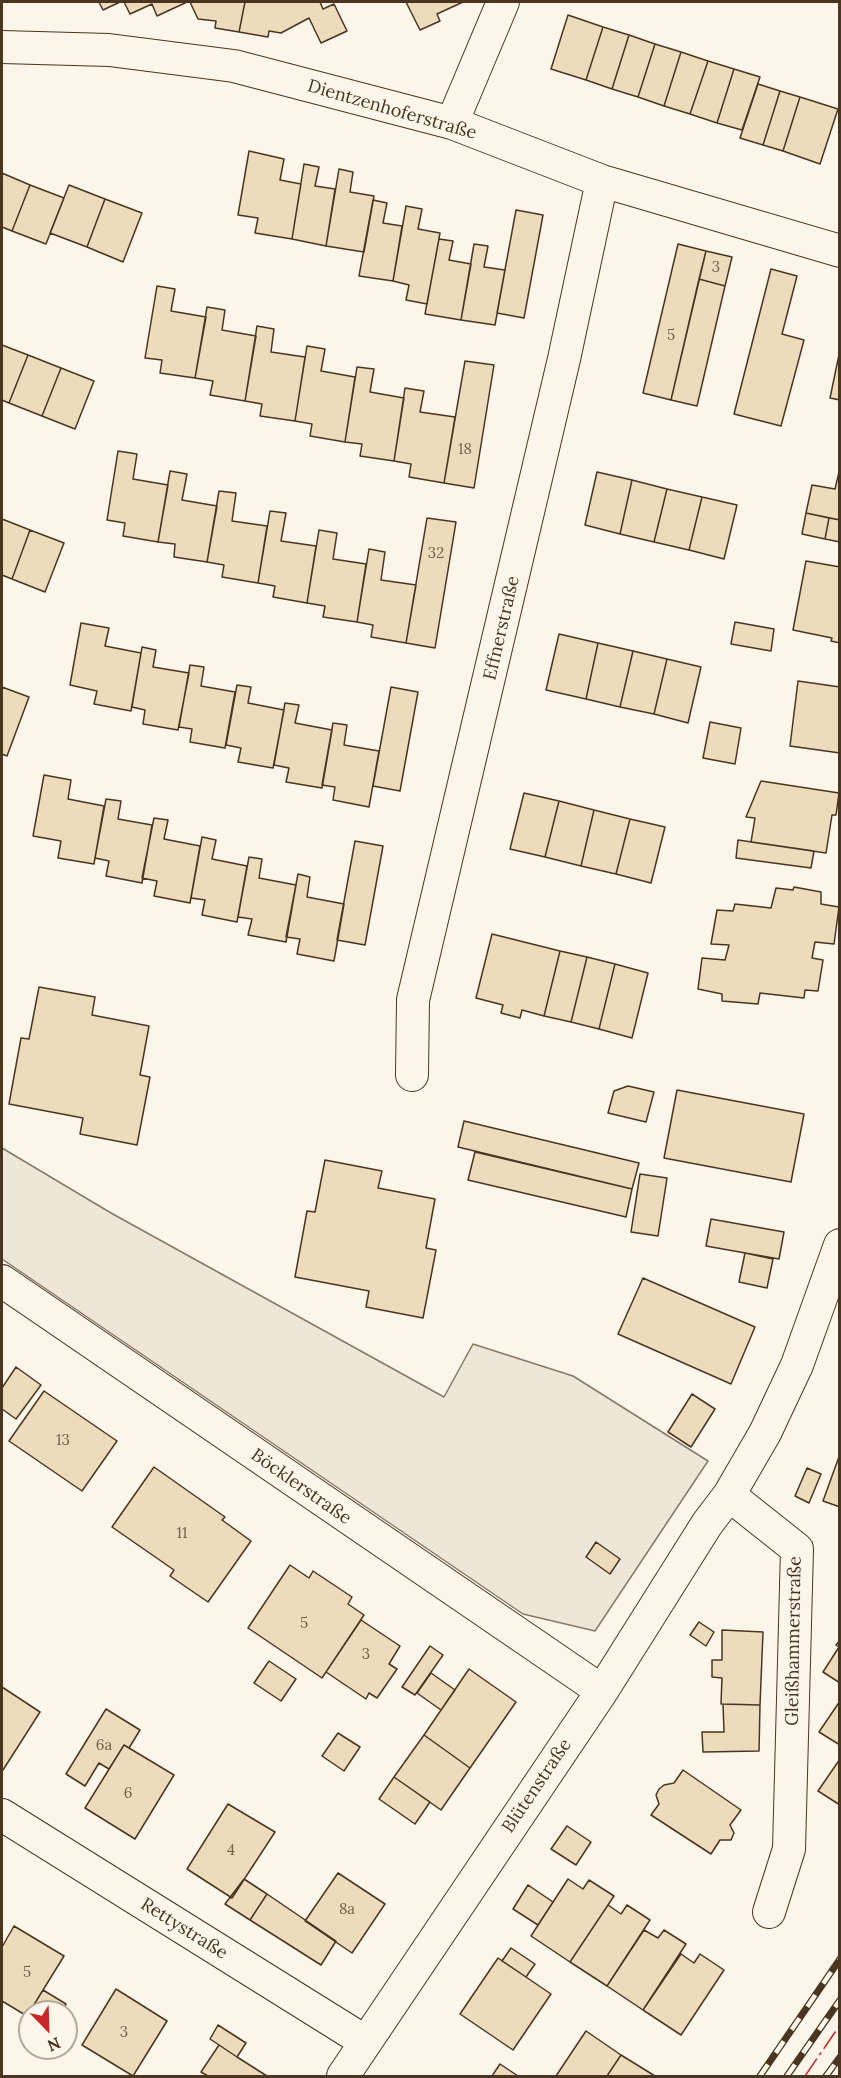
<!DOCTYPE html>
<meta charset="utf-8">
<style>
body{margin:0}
#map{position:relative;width:841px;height:2078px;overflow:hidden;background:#fbf6e9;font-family:Lora,serif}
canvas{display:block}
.frame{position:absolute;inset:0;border:3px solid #4a3520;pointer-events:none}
.north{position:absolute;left:18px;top:2000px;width:60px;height:60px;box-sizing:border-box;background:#fbf6e9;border:2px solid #b4a999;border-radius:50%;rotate:157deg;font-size:16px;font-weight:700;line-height:24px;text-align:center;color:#4a3520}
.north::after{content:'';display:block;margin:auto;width:21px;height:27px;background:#c62828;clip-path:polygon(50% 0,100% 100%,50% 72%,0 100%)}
</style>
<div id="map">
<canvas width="841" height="2078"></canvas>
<div class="frame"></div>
<div class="north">N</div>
</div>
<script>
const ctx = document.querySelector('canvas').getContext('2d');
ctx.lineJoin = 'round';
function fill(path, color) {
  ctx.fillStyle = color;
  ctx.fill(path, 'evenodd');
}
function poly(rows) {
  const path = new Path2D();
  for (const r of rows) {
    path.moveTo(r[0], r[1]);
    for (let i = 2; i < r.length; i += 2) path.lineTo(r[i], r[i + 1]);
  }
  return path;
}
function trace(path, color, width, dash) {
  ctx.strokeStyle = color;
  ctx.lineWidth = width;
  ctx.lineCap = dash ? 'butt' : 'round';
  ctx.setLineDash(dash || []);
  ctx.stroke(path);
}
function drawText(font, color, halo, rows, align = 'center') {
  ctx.font = font + ' Lora,serif';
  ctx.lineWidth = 4.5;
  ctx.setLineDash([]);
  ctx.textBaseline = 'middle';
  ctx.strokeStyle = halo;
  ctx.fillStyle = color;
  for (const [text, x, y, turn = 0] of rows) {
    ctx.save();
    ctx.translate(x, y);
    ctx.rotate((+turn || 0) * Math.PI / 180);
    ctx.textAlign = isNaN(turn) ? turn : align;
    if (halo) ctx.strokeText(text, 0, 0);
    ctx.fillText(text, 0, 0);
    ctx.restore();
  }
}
const green = poly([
 [2,1148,111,1213,444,1397,473,1344,573,1376,708,1461,595,1631,523,1614,2,1259,2,1148]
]);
fill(green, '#ede6d9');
trace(green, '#887966', 1.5);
const building = poly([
 [99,2,120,2,103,10,99,2],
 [124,2,187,2,157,16,152,4,130,14,124,2],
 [190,2,245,2,239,32,215,28,216,21,198,19,190,2],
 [245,2,320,2,323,9,334,4,347,31,321,43,309,18,281,33,269,31,268,37,239,32,245,2],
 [406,2,463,2,437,14,440,21,420,30,406,2],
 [568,15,603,27,586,80,551,69,568,15],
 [603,27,629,35,612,89,586,80,603,27],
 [629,35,655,44,638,97,612,89,629,35],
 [655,44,681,52,664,106,638,97,655,44],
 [681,52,708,61,690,114,664,106,681,52],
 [708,61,734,69,717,123,690,114,708,61],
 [734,69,760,77,742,130,717,123,734,69],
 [758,84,780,91,763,145,740,138,758,84],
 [780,91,800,97,783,151,763,145,780,91],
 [800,97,838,109,820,164,783,151,800,97],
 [249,151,284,159,280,180,301,184,292,239,255,233,258,218,238,215,249,151],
 [304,164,319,167,315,186,335,189,326,246,292,239,304,164],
 [339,169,353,172,350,192,374,196,364,252,326,246,339,169],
 [2,173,30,185,12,231,2,227,2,173],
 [30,185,64,198,46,244,12,231,30,185],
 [69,185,105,199,87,247,50,233,69,185],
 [105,199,142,213,123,262,87,247,105,199],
 [373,200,387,203,383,223,402,226,393,281,359,276,373,200],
 [406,206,422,209,418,229,440,233,427,304,406,300,409,285,393,281,406,206],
 [516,210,543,215,524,318,497,313,516,210],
 [439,239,453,241,449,260,471,264,461,320,425,314,439,239],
 [474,244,488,246,484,267,505,270,495,325,461,320,474,244],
 [678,244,706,251,671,400,643,393,678,244],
 [706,251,732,257,725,286,699,279,706,251],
 [771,269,797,276,782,334,804,340,781,426,734,414,771,269],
 [699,279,725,286,697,406,671,400,699,279],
 [157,286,175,289,171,311,206,317,195,378,160,373,162,360,145,358,157,286],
 [207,307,225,310,222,330,256,336,245,401,210,395,213,381,195,378,207,307],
 [257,326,274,329,271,352,305,357,295,421,260,416,262,404,245,401,257,326],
 [2,345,28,355,9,403,2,400,2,345],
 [307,346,325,349,321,371,355,377,345,442,310,436,312,424,295,421,307,346],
 [840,350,840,400,830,398,840,350],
 [28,355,61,368,42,416,9,403,28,355],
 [465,361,494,365,474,488,444,483,465,361],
 [357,367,374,369,370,392,404,398,394,461,360,456,362,444,345,442,357,367],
 [61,368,94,381,75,429,42,416,61,368],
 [405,388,424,391,420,412,455,417,444,483,409,477,411,464,394,461,405,388],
 [118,451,137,454,133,479,168,485,158,542,123,536,125,523,107,520,118,451],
 [840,468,840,520,806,513,812,485,835,489,840,468],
 [170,471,187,474,182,500,217,506,207,562,174,557,175,544,158,542,170,471],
 [597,472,632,480,620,534,585,525,597,472],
 [632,480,667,489,654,542,620,534,632,480],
 [667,489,702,497,689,550,654,542,667,489],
 [219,491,236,493,232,521,267,526,258,583,222,577,224,565,207,562,219,491],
 [702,497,737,505,724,559,689,550,702,497],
 [270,511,286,513,281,541,316,546,307,603,273,597,275,586,258,583,270,511],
 [806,513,829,518,825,539,802,534,806,513],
 [427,518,456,522,435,648,406,643,427,518],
 [829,518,840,520,840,542,825,539,829,518],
 [2,519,30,530,12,579,2,575,2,519],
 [30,530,64,543,45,592,12,579,30,530],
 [319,530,337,533,333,559,366,564,357,622,323,617,325,606,307,603,319,530],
 [369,549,385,552,381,580,416,585,406,643,371,637,373,625,357,622,369,549],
 [806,561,840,567,840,643,831,641,832,638,793,630,806,561],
 [735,622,774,629,771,651,731,644,735,622],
 [81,623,109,628,105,646,141,653,131,711,94,704,97,691,70,685,81,623],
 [559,634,598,643,586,699,546,690,559,634],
 [598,643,633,651,620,707,586,699,598,643],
 [142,647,156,650,153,667,189,673,178,730,143,724,145,710,132,707,142,647],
 [633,651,667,659,654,714,620,707,633,651],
 [667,659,701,667,688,723,654,714,667,659],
 [190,665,204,667,201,686,235,692,225,748,190,742,192,729,179,727,190,665],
 [798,681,840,687,840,753,790,746,798,681],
 [237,685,251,687,248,703,284,710,273,768,238,762,241,748,226,745,237,685],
 [2,687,29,697,7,756,2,754,2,687],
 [391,687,418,692,400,791,373,786,391,687],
 [285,703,299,705,295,723,332,730,322,788,286,782,289,768,274,765,285,703],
 [710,722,741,728,735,764,703,758,710,722],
 [333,723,347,725,344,745,379,751,369,807,333,800,335,787,322,785,333,723],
 [44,775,71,780,68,799,104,806,94,864,58,858,61,841,33,836,44,775],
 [761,781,839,793,836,815,832,815,826,853,751,842,755,818,746,817,761,781],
 [524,793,559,801,545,857,510,849,524,793],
 [106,799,121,801,118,819,152,825,142,883,106,876,109,861,95,858,106,799],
 [559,801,594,810,581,866,545,857,559,801],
 [594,810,630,819,616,874,581,866,594,810],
 [154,818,168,820,164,839,200,846,190,903,154,896,157,881,142,878,154,818],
 [630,819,665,827,651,883,616,874,630,819],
 [202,837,216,840,212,859,247,866,237,922,202,915,205,900,191,898,202,837],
 [738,840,814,851,811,868,736,858,738,840],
 [355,841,383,846,365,945,337,940,355,841],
 [249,857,262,859,259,878,296,885,286,942,248,935,252,919,238,917,249,857],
 [298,874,310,877,307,897,344,904,334,961,297,954,300,939,286,937,298,874],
 [794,887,821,892,821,904,839,907,834,944,815,942,812,958,823,960,818,991,805,990,804,998,760,993,758,1004,722,1001,722,994,698,989,702,958,725,960,729,945,711,944,717,910,733,911,735,904,771,908,776,888,793,890,794,887],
 [492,934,560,951,544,1016,522,1010,520,1018,501,1013,503,1005,476,998,492,934],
 [560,951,587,957,571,1022,544,1016,560,951],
 [587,957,615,964,599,1029,571,1022,587,957],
 [615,964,648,973,632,1038,599,1029,615,964],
 [39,987,95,997,92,1015,149,1026,140,1075,150,1077,137,1145,80,1134,83,1118,9,1104,21,1038,29,1039,39,987],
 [628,1086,654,1092,646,1122,608,1113,614,1091,628,1086],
 [677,1090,804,1114,791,1182,664,1158,677,1090],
 [464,1121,639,1163,632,1189,458,1147,464,1121],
 [475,1152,632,1189,626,1217,468,1180,475,1152],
 [325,1160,382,1171,378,1188,435,1199,426,1248,436,1250,423,1318,366,1307,369,1291,295,1277,307,1211,315,1212,325,1160],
 [640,1174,667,1178,658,1236,631,1232,640,1174],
 [711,1219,784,1232,779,1259,706,1246,711,1219],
 [745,1253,773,1259,767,1288,739,1282,745,1253],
 [643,1278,755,1327,731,1384,618,1334,643,1278],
 [16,1367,41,1385,16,1419,2,1409,2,1388,16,1367],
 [44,1391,117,1441,82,1491,9,1441,44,1391],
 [692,1394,715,1409,691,1447,668,1432,692,1394],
 [840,1454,840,1507,823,1501,840,1454],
 [154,1467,225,1517,222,1520,251,1541,208,1602,170,1576,174,1570,112,1527,154,1467],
 [807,1468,821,1474,809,1503,795,1496,807,1468],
 [596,1542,620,1559,610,1574,586,1557,596,1542],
 [290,1565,309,1578,313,1571,352,1597,348,1604,364,1615,322,1678,248,1628,290,1565],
 [361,1620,400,1646,389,1664,397,1669,377,1698,369,1693,366,1699,326,1672,361,1620],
 [699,1622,714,1632,706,1646,690,1635,699,1622],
 [722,1630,763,1632,760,1705,721,1704,722,1678,712,1677,712,1660,722,1660,722,1630],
 [840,1640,840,1683,823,1672,839,1647,836,1645,840,1640],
 [430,1646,443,1655,415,1695,402,1687,430,1646],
 [269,1661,296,1679,281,1701,254,1683,269,1661],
 [469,1669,516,1702,470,1768,424,1735,469,1669],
 [431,1673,455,1690,441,1710,417,1693,431,1673],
 [2,1687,40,1712,3,1770,2,1769,2,1687],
 [840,1701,840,1745,819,1732,840,1701],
 [723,1704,760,1705,759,1751,703,1752,702,1732,724,1732,723,1704],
 [106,1709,140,1730,129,1748,124,1745,109,1769,99,1763,85,1786,66,1774,106,1709],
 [338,1733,360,1747,344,1771,322,1756,338,1733],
 [424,1735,470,1768,441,1810,394,1777,424,1735],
 [124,1745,174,1775,135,1839,85,1808,124,1745],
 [840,1759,840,1805,818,1791,840,1759],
 [683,1770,741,1810,730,1825,734,1833,731,1840,720,1840,711,1854,651,1815,659,1804,656,1795,659,1789,664,1785,674,1783,683,1770],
 [394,1777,430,1802,415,1824,379,1799,394,1777],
 [228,1804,275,1832,232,1898,187,1869,228,1804],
 [567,1826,591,1842,576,1865,551,1849,567,1826],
 [338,1873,385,1904,352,1953,305,1921,338,1873],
 [244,1879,267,1894,250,1920,225,1904,244,1879],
 [568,1879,583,1889,589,1880,614,1896,570,1962,531,1936,568,1879],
 [528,1885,553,1902,538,1925,513,1909,528,1885],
 [267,1894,336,1941,321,1965,250,1920,267,1894],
 [608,1905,621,1914,627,1905,650,1920,607,1986,570,1962,608,1905],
 [14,1926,64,1956,27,2016,2,2001,2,1947,14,1926],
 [644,1930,658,1938,664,1930,686,1944,643,2010,607,1986,644,1930],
 [511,1948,535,1964,526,1977,502,1961,511,1948],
 [681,1954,694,1963,700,1954,724,1970,681,2035,643,2010,681,1954],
 [498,1958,551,1994,513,2050,460,2014,498,1958],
 [116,1989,167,2021,133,2076,82,2045,116,1989],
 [43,1990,66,2004,61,2012,30,2012,30,2018,27,2016,43,1990],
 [218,2025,246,2043,237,2057,210,2039,218,2025],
 [586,2031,621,2055,607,2076,556,2076,586,2031],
 [219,2045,237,2057,267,2076,208,2076,201,2072,219,2045],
 [621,2055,655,2076,607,2076,621,2055],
 [500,2064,518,2076,492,2076,500,2064]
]);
fill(building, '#ecdcbc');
trace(building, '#4a3520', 1.5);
const street = poly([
 [2,47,109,50,234,66,452,123,602,181,840,251],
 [452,123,503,2],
 [412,1075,413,1000,564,359,602,181],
 [2,1281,602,1691],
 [729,1495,797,1549,789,1849,769,1912],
 [2,1815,366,2042],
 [343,2076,602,1691,707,1524,729,1495,765,1433,797,1365,840,1245]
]);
trace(street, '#4a3520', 34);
trace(street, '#fbf6e9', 32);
const rail = poly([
 [760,2076,840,1959],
 [787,2076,840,2000],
 [826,2076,840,2057]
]);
trace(rail, '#4a3520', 7);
trace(rail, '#fbf6e9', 4.5, [14]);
trace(poly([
 [805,2076,840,2025]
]), '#c62828', 1.5, [21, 4.5, 3, 4.5]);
drawText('15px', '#725f47', null, [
 ["3",716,268],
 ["5",671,336],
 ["18",465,450],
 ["32",436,554],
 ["13",63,1441],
 ["11",182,1534],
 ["5",304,1624],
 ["3",366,1655],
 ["6a",104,1746],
 ["6",128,1794],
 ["4",231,1851],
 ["8a",347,1910],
 ["5",27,1973],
 ["3",124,2033]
]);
drawText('18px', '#4a3520', '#fbf6e9', [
 ["Dientzenhoferstraße",392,110,16],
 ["Effnerstraße",502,628,-77],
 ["Böcklerstraße",301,1487,35],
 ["Gleißhammerstraße",794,1641,-89],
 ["Blütenstraße",537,1786,-56],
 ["Rettystraße",184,1929,32]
]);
</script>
